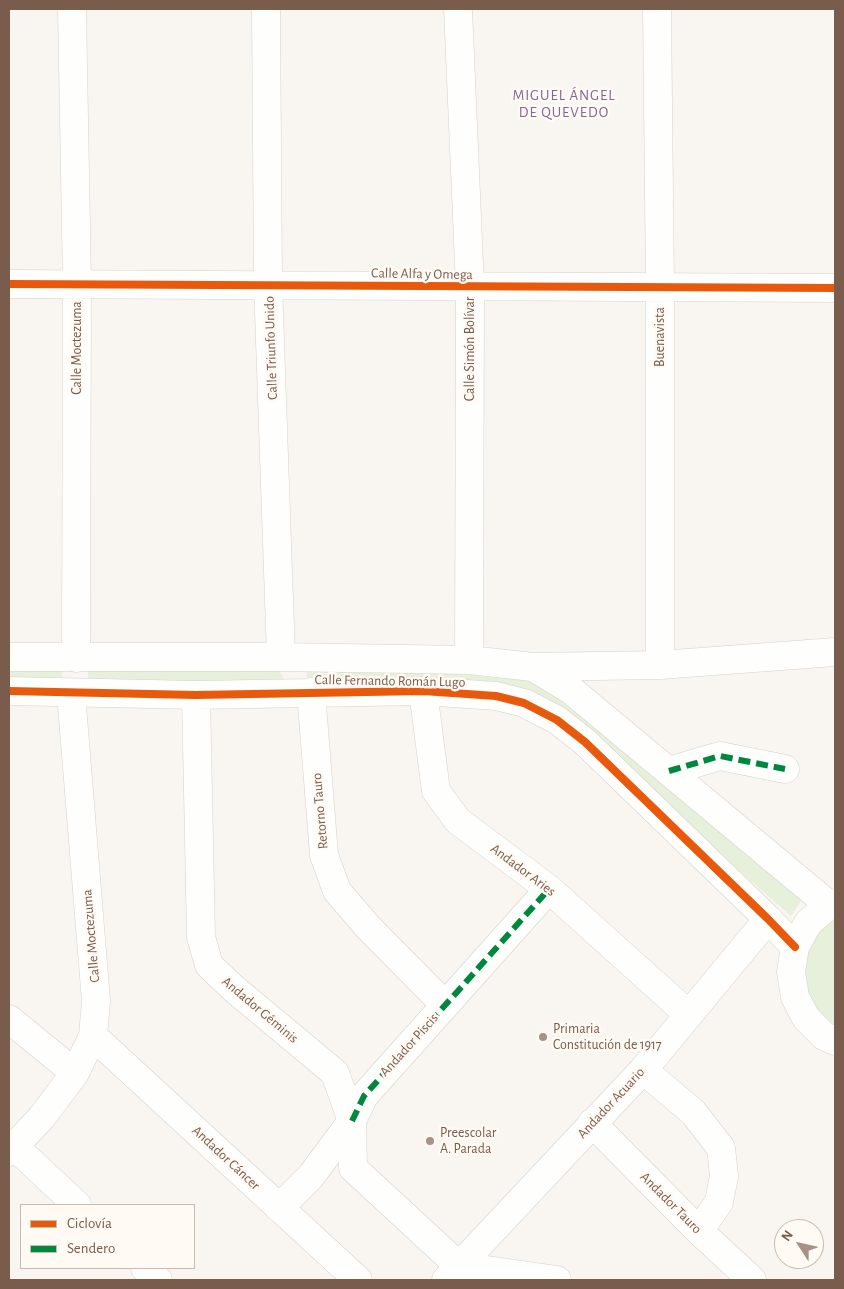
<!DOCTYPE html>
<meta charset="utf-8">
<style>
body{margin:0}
#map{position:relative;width:844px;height:1289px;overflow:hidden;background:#f9f5f0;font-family:"Alegreya Sans",sans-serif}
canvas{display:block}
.frame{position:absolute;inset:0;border:10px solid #7a5c4d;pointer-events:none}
.legend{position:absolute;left:20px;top:1204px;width:175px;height:65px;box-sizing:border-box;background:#fffaf3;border:1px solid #cabbb1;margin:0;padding:6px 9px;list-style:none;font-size:15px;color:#7a5c4d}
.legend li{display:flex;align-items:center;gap:10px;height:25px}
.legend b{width:25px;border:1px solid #cabbb1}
.north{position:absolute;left:774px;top:1219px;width:50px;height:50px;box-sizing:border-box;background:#fffaf3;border:1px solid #cabbb1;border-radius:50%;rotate:305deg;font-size:14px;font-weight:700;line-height:20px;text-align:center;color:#7a5c4d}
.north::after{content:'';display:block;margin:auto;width:18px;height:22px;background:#a69286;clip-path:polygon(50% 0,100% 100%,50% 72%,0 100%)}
</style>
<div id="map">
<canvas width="844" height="1289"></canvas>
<div class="frame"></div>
<ul class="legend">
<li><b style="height:6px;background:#e8590c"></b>Ciclovía</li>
<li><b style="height:6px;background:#00873e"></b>Sendero</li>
</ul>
<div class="north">N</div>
</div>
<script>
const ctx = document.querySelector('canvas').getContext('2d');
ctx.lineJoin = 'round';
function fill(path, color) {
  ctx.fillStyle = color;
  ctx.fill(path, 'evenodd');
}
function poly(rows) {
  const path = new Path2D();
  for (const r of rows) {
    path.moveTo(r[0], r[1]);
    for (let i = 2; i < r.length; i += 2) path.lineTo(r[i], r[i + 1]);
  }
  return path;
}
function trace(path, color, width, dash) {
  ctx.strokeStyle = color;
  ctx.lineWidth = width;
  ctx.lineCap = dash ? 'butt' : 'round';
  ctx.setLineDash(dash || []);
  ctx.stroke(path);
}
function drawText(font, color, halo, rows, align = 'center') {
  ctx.font = font + ' "Alegreya Sans",sans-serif';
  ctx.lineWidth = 5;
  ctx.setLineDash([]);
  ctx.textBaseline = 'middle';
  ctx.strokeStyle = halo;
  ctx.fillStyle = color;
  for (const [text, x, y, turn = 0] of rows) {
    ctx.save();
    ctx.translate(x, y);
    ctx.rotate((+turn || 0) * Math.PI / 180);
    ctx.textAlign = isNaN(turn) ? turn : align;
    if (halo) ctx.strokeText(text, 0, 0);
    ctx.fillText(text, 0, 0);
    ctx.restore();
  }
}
fill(poly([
 [305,662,535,680,804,896,791,916,540,698,308,682],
 [275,664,284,679,88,686,88,668],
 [9,668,61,668,63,680,9,680],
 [835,916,835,1025,822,1015,811,1000,805,982,805,963,810,945,820,929]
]), '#e7f0db');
const minor = poly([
 [72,9,77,284,76,658],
 [266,9,268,284,281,657],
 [458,9,470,287,469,660],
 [657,9,660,288,660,665],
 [9,284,835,288],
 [9,657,281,657,469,660,533,667,660,665,835,652],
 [533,667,571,690,829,905],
 [9,691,196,695,423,691,496,696,524,703,557,720,585,742,768,919,795,947],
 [423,691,436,791,458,821,549,889,688,1014],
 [311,692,324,855,337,891,367,926,445,1005],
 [196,695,201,937,209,965,233,988,335,1073,352,1121,353,1168,459,1266,557,1280],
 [669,771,720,756,785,769],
 [835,903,829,905,808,923,795,947,791,972,795,997,806,1018,824,1036,835,1041],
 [9,1019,75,1073],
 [93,1036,358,1280],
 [643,1070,693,1112,721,1148,724,1176,719,1202,699,1231],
 [592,1123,699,1231,752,1280],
 [14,1146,77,1205],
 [9,1152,42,1117,75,1073,93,1036,96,1001,71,693],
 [279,1208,311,1176,352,1121,364,1096,549,889],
 [145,1268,158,1280],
 [446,1280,643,1070,768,919]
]);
trace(minor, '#d7d1cb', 29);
trace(minor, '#fefefd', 28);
trace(poly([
 [669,771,720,756,785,769],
 [352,1121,364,1096,549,889]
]), '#00873e', 6, [12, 6]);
trace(poly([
 [9,284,835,288],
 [9,691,196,695,423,691,496,696,524,703,557,720,585,742,768,919,795,947]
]), '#e8590c', 8);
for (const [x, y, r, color] of [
 [543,1037,5,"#a69286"],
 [430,1141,5,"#a69286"]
]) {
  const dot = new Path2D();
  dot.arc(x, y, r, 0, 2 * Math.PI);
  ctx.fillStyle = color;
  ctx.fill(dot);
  trace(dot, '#fffaf3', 2);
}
drawText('14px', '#7a5c4d', '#fffaf3', [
 ["Calle Alfa y Omega",422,274,1],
 ["Buenavista",660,337,-90],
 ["Calle Moctezuma",77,348,-90],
 ["Calle Triunfo Unido",271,348,-92],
 ["Calle Simón Bolívar",470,349,-90],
 ["Calle Fernando Román Lugo",390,681,1],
 ["Retorno Tauro",320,811,-95],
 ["Andador Aries",523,870,37],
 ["Calle Moctezuma",91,936,-95],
 ["Andador Géminis",260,1010,40],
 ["Andador Piscis",409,1045,-48],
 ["Andador Acuario",611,1103,-47],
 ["Andador Cáncer",226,1158,43],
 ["Andador Tauro",671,1203,45]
]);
drawText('14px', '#7a5c4d', '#fffaf3', [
 ["Primaria",553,1029],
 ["Constitución de 1917",553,1045],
 ["Preescolar",440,1133],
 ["A. Parada",440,1149]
], 'left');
ctx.letterSpacing = '1px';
drawText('15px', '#846695', '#fffaf3', [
 ["MIGUEL ÁNGEL",564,95],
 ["DE QUEVEDO",564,112]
]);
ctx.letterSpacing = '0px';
</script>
